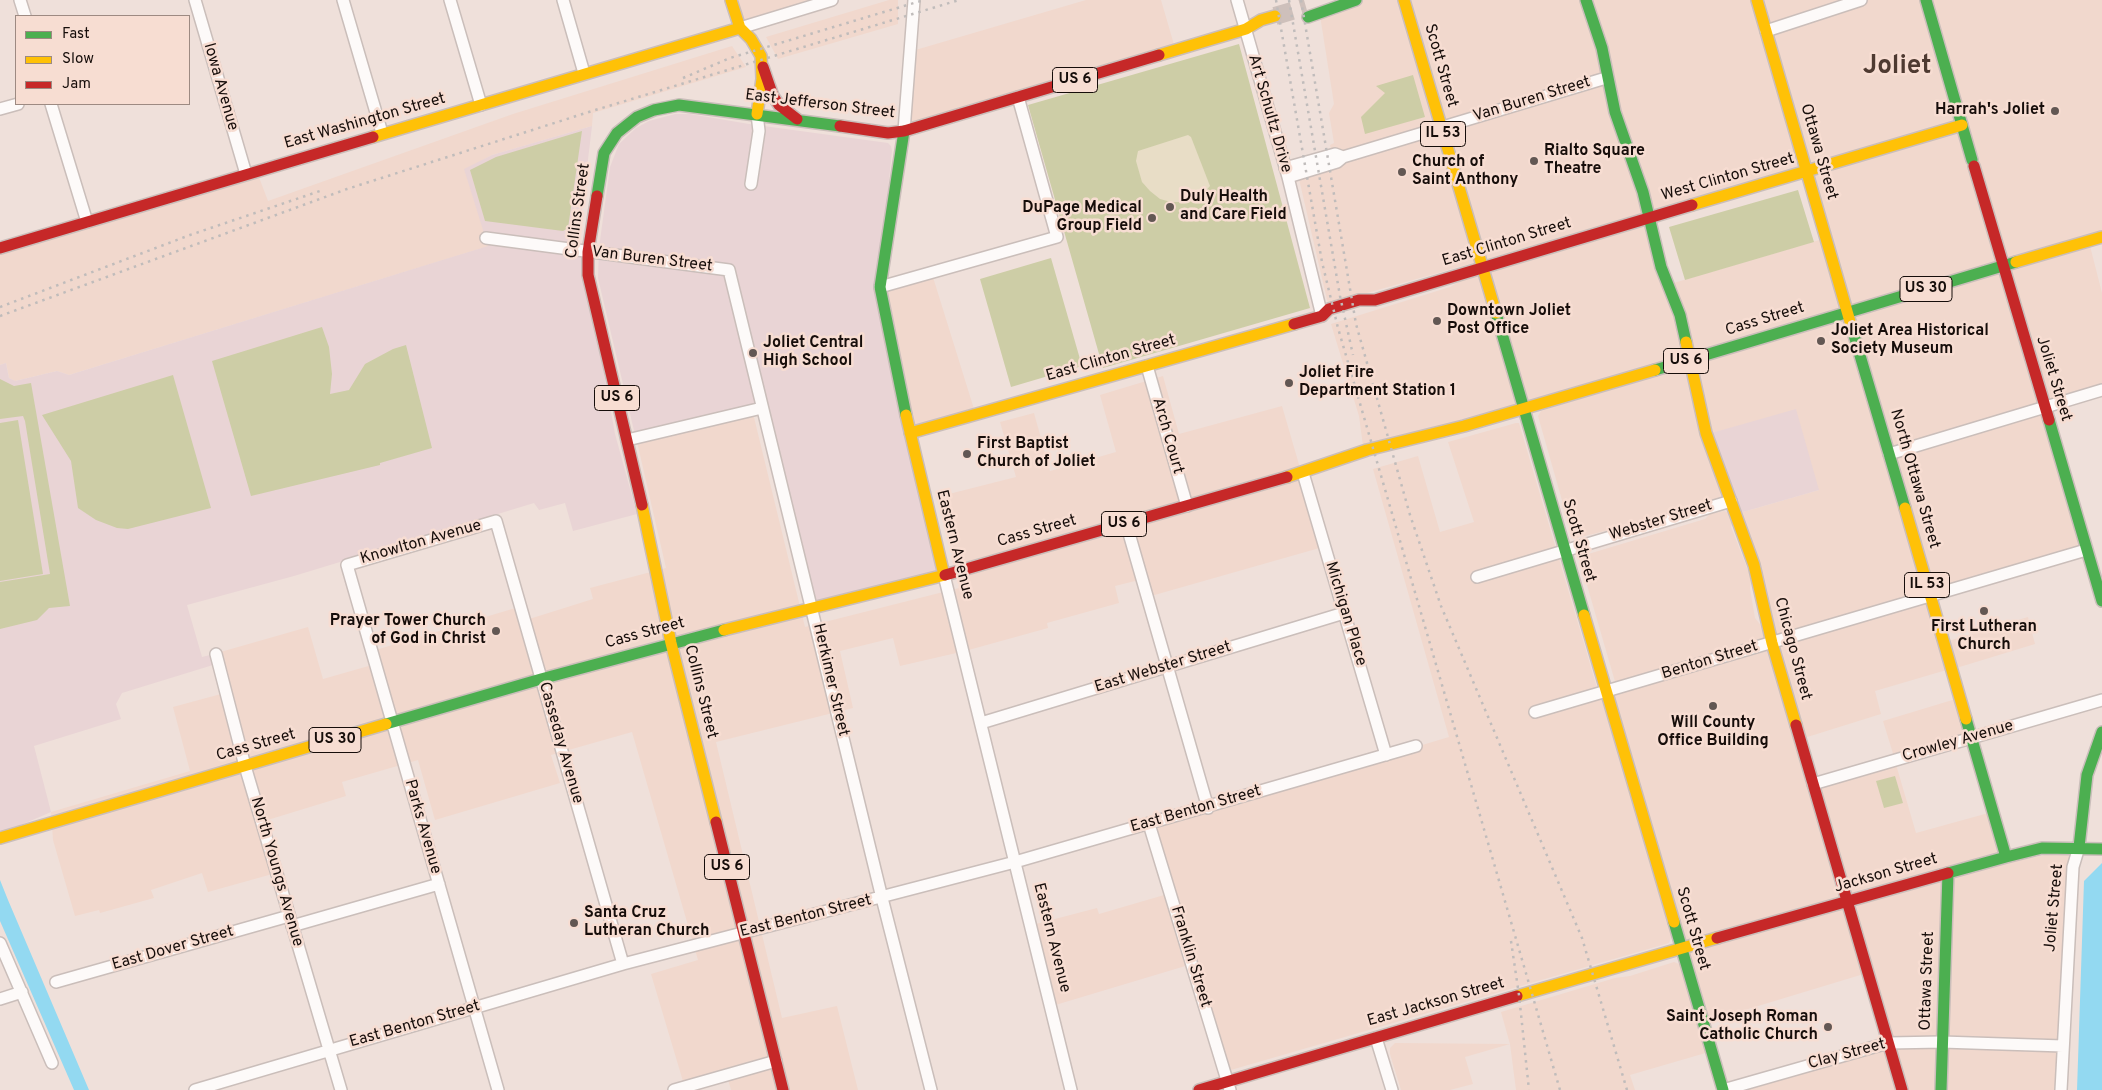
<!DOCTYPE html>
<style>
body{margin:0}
#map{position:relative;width:2102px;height:1090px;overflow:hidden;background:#efe0da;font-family:Overpass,sans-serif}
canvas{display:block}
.legend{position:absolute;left:15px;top:15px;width:175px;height:90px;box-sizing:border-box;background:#f7ddd2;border:1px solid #9d8a82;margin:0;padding:6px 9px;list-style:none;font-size:15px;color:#160d0a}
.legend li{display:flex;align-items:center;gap:10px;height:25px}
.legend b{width:25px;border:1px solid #9d8a82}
</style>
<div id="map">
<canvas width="2102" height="1090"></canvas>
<ul class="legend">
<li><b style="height:6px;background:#4caf50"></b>Fast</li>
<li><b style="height:6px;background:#ffc107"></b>Slow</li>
<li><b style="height:6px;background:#c62828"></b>Jam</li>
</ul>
</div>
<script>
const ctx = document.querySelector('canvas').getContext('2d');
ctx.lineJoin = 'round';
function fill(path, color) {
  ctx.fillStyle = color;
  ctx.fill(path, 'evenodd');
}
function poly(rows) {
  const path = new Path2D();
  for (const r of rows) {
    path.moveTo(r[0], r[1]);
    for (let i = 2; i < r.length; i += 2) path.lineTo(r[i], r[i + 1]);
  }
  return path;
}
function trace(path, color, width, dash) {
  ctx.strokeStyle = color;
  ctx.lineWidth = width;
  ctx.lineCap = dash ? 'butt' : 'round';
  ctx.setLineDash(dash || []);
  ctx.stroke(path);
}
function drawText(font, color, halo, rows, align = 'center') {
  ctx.font = font + ' Overpass,sans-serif';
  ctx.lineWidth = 5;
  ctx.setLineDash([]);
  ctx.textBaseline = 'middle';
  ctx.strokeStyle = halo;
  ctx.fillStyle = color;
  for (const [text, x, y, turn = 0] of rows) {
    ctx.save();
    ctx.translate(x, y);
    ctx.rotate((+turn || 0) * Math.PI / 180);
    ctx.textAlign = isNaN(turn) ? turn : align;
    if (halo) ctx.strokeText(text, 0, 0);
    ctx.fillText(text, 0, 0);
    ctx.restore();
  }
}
fill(poly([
 [733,0,827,0,741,26],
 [889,0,898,0,898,24,778,59,766,37],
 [1086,0,1161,0,1175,48,906,129,912,51],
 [1349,0,1925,0,1962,125,1328,304,1299,179,1335,168,1330,145,1334,143,1329,113,1334,104,1319,9],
 [1928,0,2102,0,2102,234,2004,264],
 [732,46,746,67,593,113,592,126,492,155,467,169,489,246,69,375,57,371,15,381,9,378,6,363,0,365,0,249,257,172,268,201,513,114],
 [1962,126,2002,265,1849,311,1808,172],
 [1647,220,1667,285,1826,238,1847,311,1524,409,1483,268],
 [2089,242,2102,293,2102,390,2046,407,2004,267],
 [2003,268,2044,407,1890,452,1950,669,1875,691,1881,714,1801,739,1736,514,1819,490,1708,434,1691,360],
 [1481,269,1522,408,1363,446,1359,416,1331,324,1450,287],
 [932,274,974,409,911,428,883,289],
 [1689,361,1729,500,1573,539,1538,416,1541,411],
 [1163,376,1179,434,1282,406,1323,547,1144,598,1139,580,1115,586,1119,603,1047,623,1048,628,965,651,900,666,893,638,840,651,853,708,716,742,782,1018,837,1006,858,1090,731,1090,727,1076,685,1088,651,974,698,960,632,732,551,755,560,783,435,820,418,760,342,782,346,796,261,822,276,873,208,892,202,873,151,890,154,898,100,913,99,910,75,916,53,840,51,812,190,771,173,707,221,694,210,655,308,627,323,679,372,665,369,652,522,606,526,620,593,599,590,588,666,568,635,433,751,405,805,627,963,587,941,496,1016,477,1000,422,1034,413,1050,471,1116,452,1100,395],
 [2044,409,2085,550,1931,595,1890,454],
 [1516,423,1519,423,1598,691,1616,685,1580,561,1585,555,1705,519,1710,514,1724,511,1730,513,1733,520,1731,527,1751,578,1750,589,1755,618,1763,628,1847,901,1681,946,1671,938,1669,943,1224,1072,1192,964,1052,1006,1032,925,1097,908,1099,914,1171,893,1152,826,1449,737,1373,469,1418,456,1440,532,1474,522,1448,442],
 [2028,617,2035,644,1953,669,1945,642],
 [1959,698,1970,737,1895,761,1916,833,1992,812,2005,857,1848,901,1813,782,1895,760,1883,721],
 [2078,848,2060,1090,1942,1090,1949,875],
 [1948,875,1941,1041,1889,1042,1849,903],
 [1847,902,1867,973,1702,1023,1709,1052,1630,1075,1635,1090,1516,1090,1510,1044,1465,1057,1473,1084,1450,1090,1401,1090,1390,1054,1390,1048,1395,1043,1510,1044,1501,1012,1615,978,1630,976,1674,962,1679,964,1681,948],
 [1941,1043,1940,1090,1902,1090,1889,1044],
 [1888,1044,1901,1090,1725,1090]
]), '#f1d8cd');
fill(poly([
 [675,114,690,114,749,124,888,143,891,146,892,151,878,286,941,573,814,605,765,405,635,435,598,278,599,248,610,167,619,144,636,128,649,121],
 [592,126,579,235,615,434,637,514,573,531,565,503,539,510,534,503,294,576,187,605,202,657,210,655,213,665,122,693,116,704,121,719,34,746,51,812,0,834,0,365,6,363,9,378,15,381,57,371,69,375,488,246,464,169,492,155],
 [1796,409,1819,490,1736,514,1708,434]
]), '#e9d4d5');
fill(poly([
 [1239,44,1310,308,1103,368,1028,105],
 [1413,75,1425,117,1365,134,1361,117,1385,93,1376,86],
 [582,131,568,228,563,231,485,221,470,170,496,157],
 [1798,190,1814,242,1685,280,1669,227],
 [1051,258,1082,366,1011,387,980,279],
 [322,327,329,347,332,374,330,394,349,390,365,364,393,349,406,345,432,448,380,463,380,465,251,496,212,361],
 [173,375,211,508,128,529,117,528,96,520,78,508,71,461,42,415],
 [0,379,14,386,31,383,70,606,49,608,37,620,0,629,0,582,50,574,25,421,23,416,0,419],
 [18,420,43,574,0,581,0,423],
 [1895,776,1903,803,1884,808,1876,781]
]), '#cdcda6');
fill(poly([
 [1188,135,1191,137,1210,186,1203,194,1183,202,1171,202,1160,199,1150,191,1142,182,1136,161,1138,151]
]), '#e8ddc6');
fill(poly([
 [2102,863,2102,1090,2077,1090,2084,881],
 [0,880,8,900,89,1090,74,1090,0,921]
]), '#93d9f1');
trace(poly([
 [1275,16,1306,7]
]), '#cec0bb', 18, [18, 9]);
const street = poly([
 [20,0,25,16],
 [195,0,246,174],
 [343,0,382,133],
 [450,0,481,105],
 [563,0,584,73],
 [1237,0,1288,177,1322,316],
 [740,28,832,0],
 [1766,31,1861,0],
 [51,104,87,222],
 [0,109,18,104],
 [904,131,914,0],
 [1285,168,1335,154,1343,157],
 [1288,177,1337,162,1343,157,1606,78],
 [751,184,759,131,757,114],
 [486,238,729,270,882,898,931,1090],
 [880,287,1057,237,1018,97],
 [1147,366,1187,506],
 [627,440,762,408],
 [1889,454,2102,390],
 [1303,473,1386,755],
 [1126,523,1208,808],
 [944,575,1071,1090],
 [1477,577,1731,501],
 [216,654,245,766,341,1090],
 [1535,712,2086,550],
 [981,723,1344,613],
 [1813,784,2102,700],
 [1149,824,1230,1090],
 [292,926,439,884],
 [0,943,52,1063],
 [56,982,289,916],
 [0,999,22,992],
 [1376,1038,1392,1090],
 [195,1090,623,964,1015,862,1416,746],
 [498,1090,347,565,496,521,623,964],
 [674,1090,776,1061],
 [1723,1090,1888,1043,1942,1042,2063,1046],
 [2061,1090,2073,867,2079,847]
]);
const fast = poly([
 [1586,0,1602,48,1615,112,1643,192,1661,267,1680,315,1686,342],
 [1926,0,1972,160],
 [1308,17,1356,0],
 [904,131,880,287,906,415],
 [597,196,604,153,617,133,637,117,654,110,679,105,840,126],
 [1496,313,1584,615],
 [1851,325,1905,508],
 [1655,370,2016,262],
 [2049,420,2102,601],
 [386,724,541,679,724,630],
 [2079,847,2087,775,2102,732],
 [2006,857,2042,848,2102,849],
 [1674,922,1723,1090],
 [1941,1090,1948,873,2006,857,1966,719]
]);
const slow = poly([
 [731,0,740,28,751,39,761,56,762,79,757,114],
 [1404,0,1496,313],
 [1757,0,1851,325],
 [1159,55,1246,29,1261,20,1275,16],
 [373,137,740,28],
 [1692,205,1962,125],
 [2016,262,2102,237],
 [1686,342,1706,433,1754,565,1772,643,1796,725],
 [906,415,944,575],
 [910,433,1294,324],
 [1287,477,1367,450,1464,426,1655,370],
 [642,505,671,643,716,822],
 [1905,508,1966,719],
 [1584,615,1674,922],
 [724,630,945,575],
 [0,838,386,724],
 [1517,996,1717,938]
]);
const jam = poly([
 [763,67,773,96,779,105,797,119],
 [840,126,888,133,904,131,1159,55],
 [1974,166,2049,420],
 [597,196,588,252,588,275,642,505],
 [0,248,373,137],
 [1294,324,1322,316,1329,309,1359,300,1375,300,1692,205],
 [945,575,1287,477],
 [1796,725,1902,1090],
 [716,822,783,1090],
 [1717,938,1948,873],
 [1199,1090,1517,996]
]);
trace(street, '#cabeba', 14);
trace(fast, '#cabeba', 14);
trace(slow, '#cabeba', 14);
trace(jam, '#cabeba', 14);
trace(street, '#fdfaf9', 11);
trace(fast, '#4caf50', 11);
trace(slow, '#ffc107', 11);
trace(jam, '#c62828', 11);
trace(poly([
 [1276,0,1322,262,1338,328,1560,1090],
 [1289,0,1340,296,1353,355],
 [1301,0,1356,324,1410,515,1441,606,1582,938,1627,1090],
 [683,78,730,58,924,0],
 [0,307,190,235,320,191],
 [0,316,347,189,592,111,959,0],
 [1511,941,1519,995,1529,1090]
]), '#c0bcbb', 2.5, [2.5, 5]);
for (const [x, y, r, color] of [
 [2055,111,5,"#625753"],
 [1534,161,5,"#625753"],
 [1402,172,5,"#625753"],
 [1170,207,5,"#625753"],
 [1152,218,5,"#625753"],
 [1437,321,5,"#625753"],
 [1821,341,5,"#625753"],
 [753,353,5,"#625753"],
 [1289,383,5,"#625753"],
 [967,454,5,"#625753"],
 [1984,611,5,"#625753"],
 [496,631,5,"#625753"],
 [1713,706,5,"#625753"],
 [574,923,5,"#625753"],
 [1828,1027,5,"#625753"]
]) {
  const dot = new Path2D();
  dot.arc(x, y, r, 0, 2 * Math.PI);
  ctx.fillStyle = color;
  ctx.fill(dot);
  trace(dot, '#f7ddd2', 2);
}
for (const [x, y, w] of [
 [1075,80,45],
 [1443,134,45],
 [1926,289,52],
 [1686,361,45],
 [617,398,45],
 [1124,524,45],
 [1927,585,45],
 [335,740,52],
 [727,867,45]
]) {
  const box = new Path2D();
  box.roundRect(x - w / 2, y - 12.5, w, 25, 4);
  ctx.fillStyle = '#f7ddd2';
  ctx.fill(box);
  trace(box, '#160d0a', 1);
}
drawText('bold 15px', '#160d0a', null, [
 ["US 6",1075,80],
 ["IL 53",1443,134],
 ["US 30",1926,289],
 ["US 6",1686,361],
 ["US 6",617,398],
 ["US 6",1124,524],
 ["IL 53",1927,585],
 ["US 30",335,740],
 ["US 6",727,867]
]);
drawText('16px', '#160d0a', '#f7ddd2', [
 ["Scott Street",1440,66,74],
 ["Iowa Avenue",220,87,74],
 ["Van Buren Street",1532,100,-17],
 ["East Jefferson Street",820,105,7],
 ["Art Schultz Drive",1269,114,74],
 ["East Washington Street",365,122,-16],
 ["Ottawa Street",1818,152,74],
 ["West Clinton Street",1728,178,-16],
 ["Collins Street",579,211,-82],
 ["East Clinton Street",1507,243,-17],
 ["Van Buren Street",652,260,7],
 ["Cass Street",1765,320,-17],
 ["East Clinton Street",1111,359,-16],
 ["Joliet Street",2053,379,73],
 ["Arch Court",1167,436,74],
 ["North Ottawa Street",1914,479,74],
 ["Webster Street",1661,521,-17],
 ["Cass Street",1037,532,-16],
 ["Scott Street",1578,541,74],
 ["Knowlton Avenue",421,543,-16],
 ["Eastern Avenue",954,545,76],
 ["Michigan Place",1345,614,73],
 ["Cass Street",645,634,-15],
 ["Chicago Street",1792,649,75],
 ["Benton Street",1710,661,-17],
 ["East Webster Street",1163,668,-17],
 ["Herkimer Street",830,680,77],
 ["Collins Street",700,692,76],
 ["Crowley Avenue",1958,742,-16],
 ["Casseday Avenue",560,743,74],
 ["Cass Street",256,746,-16],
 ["East Benton Street",1196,810,-16],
 ["Parks Avenue",422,827,74],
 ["North Youngs Avenue",276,872,74],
 ["Jackson Street",1886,874,-16],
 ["Joliet Street",2055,908,-85],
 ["East Benton Street",806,917,-14],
 ["Scott Street",1692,929,74],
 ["Eastern Avenue",1051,938,76],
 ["East Dover Street",173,949,-16],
 ["Franklin Street",1190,957,73],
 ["Ottawa Street",1928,981,-88],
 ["East Jackson Street",1436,1003,-16],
 ["East Benton Street",415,1025,-16],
 ["Clay Street",1847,1055,-15]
]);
drawText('bold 16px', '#160d0a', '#f7ddd2', [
 ["Harrah's Joliet",2045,111,"right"],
 ["Rialto Square",1544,152],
 ["Theatre",1544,170],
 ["Church of",1412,163],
 ["Saint Anthony",1412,181],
 ["Duly Health",1180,198],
 ["and Care Field",1180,216],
 ["DuPage Medical",1142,209,"right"],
 ["Group Field",1142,227,"right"],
 ["Downtown Joliet",1447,312],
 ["Post Office",1447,330],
 ["Joliet Area Historical",1831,332],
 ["Society Museum",1831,350],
 ["Joliet Central",763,344],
 ["High School",763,362],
 ["Joliet Fire",1299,374],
 ["Department Station 1",1299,392],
 ["First Baptist",977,445],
 ["Church of Joliet",977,463],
 ["Prayer Tower Church",486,622,"right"],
 ["of God in Christ",486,640,"right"],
 ["First Lutheran",1984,628,"center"],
 ["Church",1984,646,"center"],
 ["Will County",1713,724,"center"],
 ["Office Building",1713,742,"center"],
 ["Santa Cruz",584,914],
 ["Lutheran Church",584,932],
 ["Saint Joseph Roman",1818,1018,"right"],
 ["Catholic Church",1818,1036,"right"]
], 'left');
drawText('bold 26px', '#4e3a31', '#f7ddd2', [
 ["Joliet",1897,68]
]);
</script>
